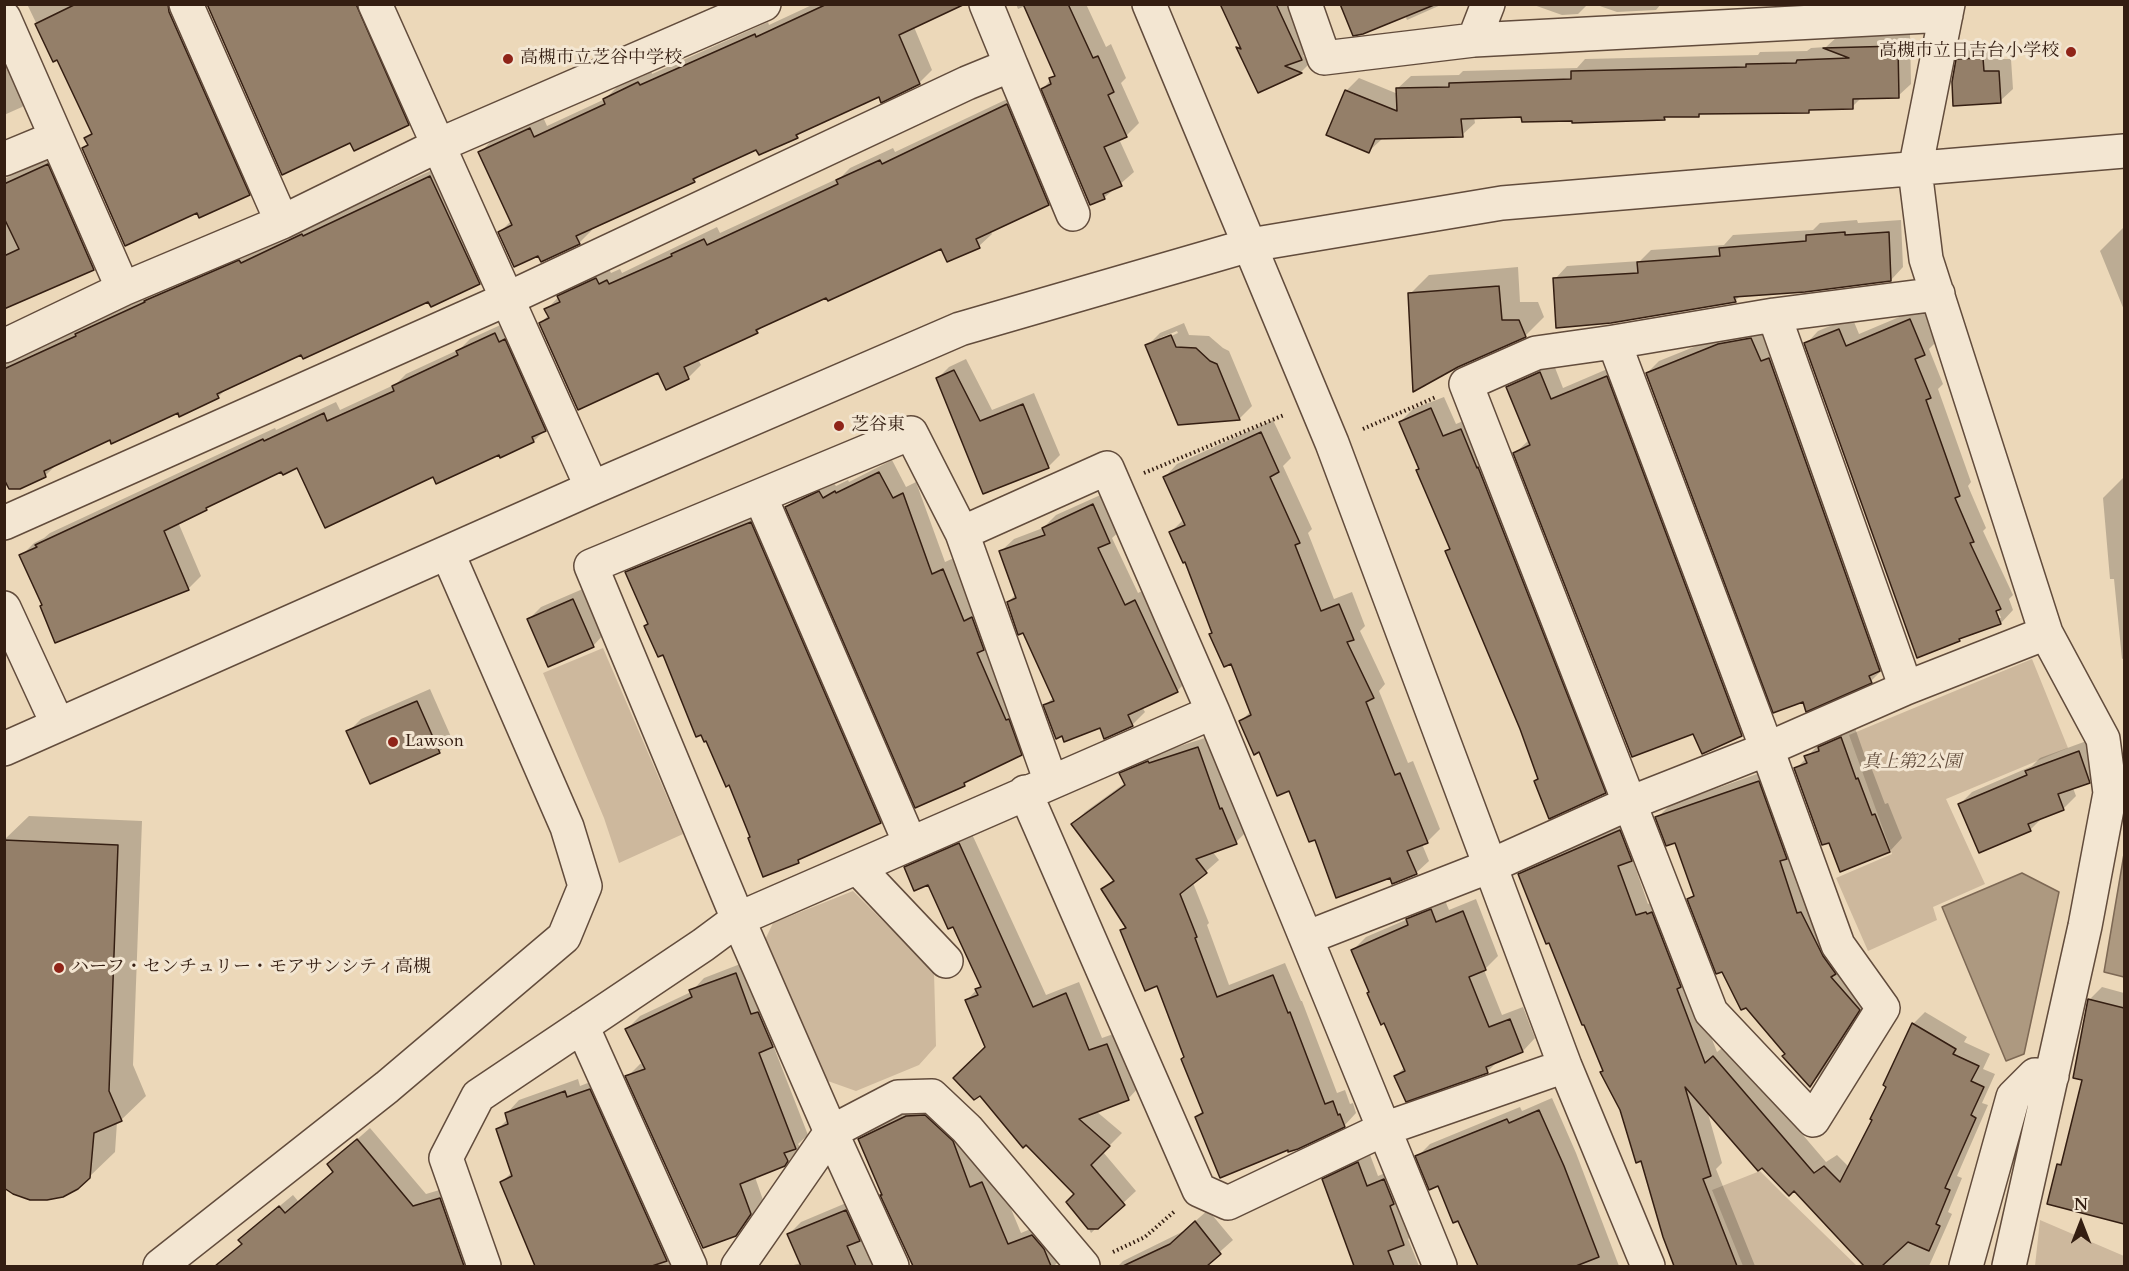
<!DOCTYPE html>
<meta charset="utf-8">
<style>
body{margin:0}
#map{position:relative;width:2129px;height:1271px;overflow:hidden;background:#ecd8b9;font-family:Cardo,serif}
canvas{display:block}
.frame{position:absolute;inset:0;border:6px solid #341e12;pointer-events:none}
.north{position:absolute;left:2051px;top:1193px;width:60px;height:60px;-webkit-text-stroke:4px #f3e6d2;paint-order:stroke;rotate:0deg;font-size:16px;font-weight:700;line-height:24px;text-align:center;color:#341e12}
.north::after{content:'';display:block;margin:auto;width:21px;height:27px;background:#341e12;clip-path:polygon(50% 0,100% 100%,50% 72%,0 100%)}
</style>
<div id="map">
<canvas width="2129" height="1271"></canvas>
<div class="frame"></div>
<div class="north">N</div>
</div>
<script>
const ctx = document.querySelector('canvas').getContext('2d');
ctx.lineJoin = 'round';
function fill(path, color) {
  ctx.fillStyle = color;
  ctx.fill(path, 'evenodd');
}
function poly(rows) {
  const path = new Path2D();
  for (const r of rows) {
    path.moveTo(r[0], r[1]);
    for (let i = 2; i < r.length; i += 2) path.lineTo(r[i], r[i + 1]);
  }
  return path;
}
function trace(path, color, width, dash) {
  ctx.strokeStyle = color;
  ctx.lineWidth = width;
  ctx.lineCap = dash ? 'butt' : 'round';
  ctx.setLineDash(dash || []);
  ctx.stroke(path);
}
function drawText(font, color, halo, rows, align = 'center') {
  ctx.font = font + ' Cardo,"Noto Serif JP",serif';
  ctx.lineWidth = 6;
  ctx.setLineDash([]);
  ctx.textBaseline = 'middle';
  ctx.strokeStyle = halo;
  ctx.fillStyle = color;
  for (const [text, x, y, turn = 0] of rows) {
    ctx.save();
    ctx.translate(x, y);
    ctx.rotate((+turn || 0) * Math.PI / 180);
    ctx.textAlign = isNaN(turn) ? turn : align;
    if (halo) ctx.strokeText(text, 0, 0);
    ctx.fillText(text, 0, 0);
    ctx.restore();
  }
}
fill(poly([
 [603,648,683,834,619,863,604,818,543,673],
 [2032,659,2068,748,1946,799,1985,884,1933,907,1937,920,1868,951,1836,878,1892,854,1849,735],
 [853,891,934,972,936,1046,919,1065,856,1091,825,1080,764,942,773,923],
 [1760,1171,1785,1196,1857,1266,1743,1266,1712,1190],
 [2040,1220,2124,1256,2124,1266,2035,1266]
]), '#cdb89d');
const water = poly([
 [2124,854,2124,977,2104,972,2124,854],
 [2022,873,2059,892,2024,1054,2006,1061,1942,907,2022,873]
]);
fill(water, '#ad9980');
trace(water, '#7d6854', 1.5);
fill(poly([
 [27,4,184,4,261,181,249,194,197,211,83,149,89,144,86,138,93,131,57,58,54,60],
 [208,4,373,4,421,111,408,124,351,141],
 [814,4,961,4,914,27,932,70,919,83,880,95,803,130,797,136,757,148,702,173,694,181,590,228,592,230,579,243,539,254,500,232,512,220,480,153,492,140,543,117,547,126,605,99,617,87,651,71,652,74,768,22,769,25],
 [1016,4,1086,4,1106,47,1111,44,1126,78,1121,83,1139,123,1126,136,1119,139,1134,172,1104,198,1043,89,1056,73,1025,6,1018,9],
 [1222,4,1294,4,1314,46,1303,56,1313,60,1301,72,1259,91,1238,47,1241,44],
 [1342,4,1443,4,1407,20,1405,15],
 [1531,4,1588,4,1578,14,1562,15],
 [1594,4,1661,4,1656,10,1617,12],
 [1910,34,1911,84,1898,96,1862,97,1852,107,1811,109,1809,111,1701,112,1698,115,1667,116,1664,119,1523,115,1474,117,1475,123,1462,135,1382,139,1369,151,1346,91,1359,78,1398,94,1398,88,1411,76,1459,75,1463,71,1577,68,1585,59,1758,55,1760,52,1807,51,1811,48,1826,47,1838,36],
 [2124,42,2124,66,2123,44],
 [4,44,35,94,22,107,4,115],
 [1995,46,1996,59,2011,59,2013,89,2000,101,1957,60,1970,47],
 [1020,93,1061,191,1048,204,990,231,992,234,979,246,948,260,942,247,827,296,763,326,757,332,698,359,701,365,688,378,658,371,540,323,549,315,546,310,571,284,608,267,611,273,620,269,622,273,717,227,720,233,841,177,850,168,893,148,895,152],
 [61,153,106,256,93,269,4,308,4,179],
 [443,165,492,270,479,283,429,300,302,353,227,388,218,397,110,438,58,463,45,476,4,487,4,364,84,327,89,322,315,222,316,224],
 [1857,220,1858,223,1901,220,1903,267,1891,280,1742,294,1735,301,1555,279,1567,266,1640,261,1651,250,1724,245,1733,235,1813,230,1820,223],
 [2124,227,2124,310,2100,251],
 [1518,267,1520,302,1538,302,1544,317,1525,336,1410,294,1429,275],
 [1923,307,1937,341,1929,349,1943,384,1938,389,1971,482,1968,486,1986,528,1983,531,2013,595,2009,599,2013,610,2001,623,1962,637,1959,640,1806,344,1818,331,1852,317,1859,334],
 [1995,603,2001,618,1998,618,1992,605],
 [507,322,558,417,534,441,501,456,499,453,433,475,297,466,282,470,213,503,206,509,178,522,201,576,188,589,43,605,21,556,34,543,44,538,50,533,275,428,276,430,336,402,340,410,396,384,406,374,460,349,470,339],
 [1184,323,1189,335,1209,336,1223,348,1229,351,1252,406,1240,418,1179,423,1147,346,1160,333],
 [1177,331,1178,333,1160,341,1160,338],
 [1763,327,1883,669,1871,681,1647,373,1659,361,1731,332],
 [966,359,992,410,1034,393,1060,455,1048,467,984,492,937,379,949,367],
 [1552,360,1563,388,1619,364,1754,722,1741,734,1694,732,1515,453,1529,440,1508,387,1520,375],
 [1444,397,1456,424,1473,417,1617,779,1605,792,1539,778,1522,728,1447,551,1451,547,1400,422,1413,409],
 [1273,420,1291,458,1283,466,1312,529,1308,533,1334,599,1352,592,1365,626,1360,631,1385,684,1379,691,1408,763,1413,761,1440,829,1427,842,1422,844,1429,861,1416,873,1316,838,1289,789,1241,721,1251,711,1231,662,1213,632,1186,560,1171,532,1184,519,1165,477,1177,464],
 [892,460,906,487,916,482,945,562,956,557,1033,741,1021,754,970,778,964,784,787,507,799,494,832,480,836,486,848,480,849,482],
 [2124,477,2124,658,2122,659,2114,579,2110,579,2103,498],
 [1105,493,1122,529,1112,538,1138,593,1148,588,1190,678,1177,691,1142,707,1145,712,1132,725,1100,726,1045,705,1054,697,1008,602,1016,594,1001,551,1014,539,1043,528,1056,515],
 [764,510,893,809,880,822,805,855,798,861,752,836,729,783,664,653,626,573,639,560],
 [585,588,605,633,593,646,528,620,541,607],
 [430,689,452,739,439,752,348,732,361,719],
 [1854,725,1869,768,1871,767,1885,804,1888,803,1902,838,1890,851,1841,870,1796,769,1819,744,1825,742,1832,735],
 [1211,736,1248,830,1236,842,1212,851,1219,860,1193,883,1209,923,1207,925,1229,985,1285,963,1301,1001,1302,1001,1337,1093,1345,1090,1350,1104,1353,1103,1356,1113,1344,1126,1289,1148,1197,1117,1203,1110,1158,984,1122,930,1126,926,1103,890,1114,879,1073,824,1085,812,1125,783,1121,774,1134,761],
 [2092,739,2102,769,2089,782,2073,788,2076,796,2063,809,2043,817,2030,830,1960,804,1972,792,2032,766,2040,758],
 [1771,769,1872,996,1823,1072,1810,1085,1787,1054,1689,900,1695,894,1676,841,1657,818,1670,805],
 [29,816,142,821,133,1065,146,1096,121,1120,117,1122,115,1152,89,1177,4,1186,4,840],
 [1632,819,1643,847,1632,858,1648,904,1658,900,1717,1052,1726,1045,1826,1162,1837,1155,1849,1167,1874,1119,1888,1086,1885,1084,1913,1024,1925,1012,1967,1037,1964,1042,1990,1054,1983,1069,1995,1074,1982,1103,1988,1105,1957,1176,1962,1178,1948,1212,1952,1214,1929,1266,1866,1266,1794,1189,1707,1110,1722,1163,1716,1169,1755,1266,1676,1266,1664,1237,1642,1160,1520,874,1532,862],
 [971,832,1046,995,1079,982,1102,1038,1119,1032,1140,1086,1128,1099,1096,1111,1122,1133,1103,1152,1136,1191,1091,1233,1073,1197,1076,1194,987,1047,966,1001,981,985,954,925,929,883,906,867,918,855],
 [1444,898,1449,910,1476,899,1498,956,1484,970,1502,1015,1523,1007,1535,1038,1523,1051,1499,1060,1487,1072,1395,1076,1405,1067,1353,950,1366,937,1408,919,1420,907],
 [748,961,785,1033,773,1045,808,1135,798,1144,800,1147,797,1152,784,1165,755,1177,763,1200,748,1222,735,1235,627,1077,640,1064,644,1063,627,1029,640,1016,691,992,704,978],
 [2102,987,2124,993,2124,1222,2049,1203,2058,1165,2064,1159,2083,1078,2089,1000],
 [603,1077,681,1266,540,1266,514,1205,502,1182,512,1172,498,1129,508,1119,507,1113,519,1100,578,1079,580,1086],
 [1552,1098,1576,1153,1619,1266,1480,1266,1459,1219,1439,1184,1417,1157,1430,1144,1520,1107,1522,1111],
 [920,1104,965,1129,983,1175,995,1170,1021,1233,1045,1223,1064,1256,1054,1266,915,1266,882,1196,883,1194,860,1139,872,1127],
 [370,1128,426,1194,453,1186,482,1266,215,1266,243,1243,253,1228,293,1195,298,1201,334,1171,329,1164],
 [1369,1152,1378,1176,1395,1169,1414,1233,1408,1239,1419,1266,1356,1266,1324,1179,1335,1168],
 [858,1198,871,1227,861,1238,874,1266,790,1266,801,1263,788,1235,801,1222],
 [1208,1210,1233,1240,1204,1266,1118,1266,1123,1261,1184,1231]
]), '#0003');
const building = poly([
 [76,4,168,4,169,12,250,195,199,218,197,213,125,246,82,148,88,145,84,138,92,134,57,60,53,62,35,24,76,4],
 [207,4,356,4,409,125,354,151,350,143,282,175,207,4],
 [827,4,965,4,899,35,920,84,881,103,879,97,796,135,798,138,759,155,756,150,693,179,695,182,576,236,580,244,541,262,538,256,514,267,498,232,512,225,478,152,530,128,534,137,605,104,603,99,638,82,640,85,755,34,756,37,827,4],
 [1023,4,1068,4,1093,58,1098,56,1114,92,1108,95,1127,137,1104,147,1122,186,1103,194,1105,199,1090,205,1041,89,1051,84,1049,78,1055,76,1023,4],
 [1220,4,1276,4,1302,60,1285,66,1302,73,1258,93,1236,47,1241,49,1220,4],
 [1340,4,1434,4,1434,5,1363,34,1353,36,1340,4],
 [1898,46,1899,98,1853,99,1853,109,1809,110,1809,113,1699,114,1699,117,1664,117,1665,120,1572,123,1572,121,1522,122,1521,117,1461,119,1463,137,1375,139,1369,153,1326,135,1345,90,1397,111,1396,88,1449,87,1449,83,1571,79,1571,71,1746,67,1746,64,1796,63,1797,60,1849,58,1823,48,1898,46],
 [1983,58,1984,71,1999,71,2001,103,1953,106,1952,82,1956,59,1983,58],
 [1007,104,1049,205,976,239,980,248,947,262,941,249,828,301,826,298,756,330,758,333,684,367,689,379,666,390,658,373,578,410,539,323,549,318,544,309,560,302,557,296,596,278,599,284,607,280,609,284,672,256,671,254,704,239,707,245,838,184,836,180,880,160,882,164,1007,104],
 [48,164,94,270,4,309,4,256,19,249,4,218,4,184,48,164],
 [430,176,480,284,431,307,428,302,303,359,301,355,217,394,219,398,179,417,178,413,111,444,110,440,44,471,46,477,20,489,9,489,4,479,4,369,76,336,75,334,145,302,144,301,239,260,241,263,302,234,303,236,430,176],
 [1845,232,1845,235,1889,232,1891,281,1805,292,1734,297,1736,302,1611,323,1556,328,1553,278,1638,273,1637,262,1720,256,1719,248,1806,241,1806,235,1845,232],
 [1499,286,1502,320,1519,320,1526,337,1458,367,1413,392,1408,293,1499,286],
 [1910,319,1925,355,1915,359,1931,398,1926,400,1960,496,1955,498,1974,542,1970,543,2001,609,1996,611,2001,624,1959,639,1960,641,1917,658,1804,343,1839,329,1846,346,1910,319],
 [495,333,499,342,505,339,546,431,532,437,534,442,500,458,499,455,436,484,433,477,325,528,297,468,283,475,281,472,206,508,207,510,164,531,189,590,55,643,40,606,42,605,19,555,37,547,35,545,263,439,264,441,324,413,327,421,394,391,392,386,458,355,456,351,495,333],
 [1171,335,1176,347,1196,348,1210,361,1217,364,1240,420,1178,425,1145,345,1171,335],
 [1751,338,1761,361,1769,358,1880,671,1869,676,1872,683,1806,712,1803,702,1773,713,1646,373,1718,344,1751,338],
 [954,370,980,421,1023,404,1049,468,983,494,936,378,954,370],
 [1540,372,1551,399,1607,376,1742,736,1702,754,1693,734,1632,757,1513,453,1530,445,1506,387,1540,372],
 [1431,408,1443,436,1461,429,1477,468,1478,467,1606,793,1549,819,1534,781,1538,779,1520,729,1445,551,1450,549,1416,470,1419,469,1399,422,1431,408],
 [1261,432,1279,472,1270,477,1300,543,1295,545,1321,611,1339,604,1354,640,1347,642,1374,698,1366,702,1395,775,1400,773,1428,843,1407,851,1417,874,1392,884,1390,878,1336,898,1315,840,1309,842,1289,791,1277,796,1259,752,1254,755,1239,721,1251,715,1231,664,1224,667,1209,634,1212,633,1185,562,1183,563,1169,532,1185,525,1163,477,1261,432],
 [879,472,893,498,903,493,932,574,943,569,964,621,972,617,984,650,977,653,1006,720,1009,719,1022,755,964,783,965,786,915,808,785,507,819,491,823,498,835,491,836,493,879,472],
 [1093,504,1110,543,1098,548,1125,605,1135,600,1178,692,1128,715,1133,726,1104,739,1100,728,1064,742,1062,736,1056,739,1043,705,1054,701,1023,633,1018,635,1007,602,1016,598,999,551,1045,535,1042,528,1093,504],
 [751,522,881,823,798,860,799,863,763,877,748,838,750,837,729,785,726,787,706,741,704,742,701,735,696,737,663,655,658,657,644,626,648,624,625,572,751,522],
 [573,599,594,647,548,667,527,619,573,599],
 [417,701,440,753,370,784,346,731,417,701],
 [1841,737,1856,779,1858,778,1872,815,1875,814,1890,852,1840,872,1829,843,1822,845,1794,768,1807,763,1804,756,1819,751,1818,747,1841,737],
 [1198,747,1220,809,1222,808,1237,844,1196,859,1207,873,1180,894,1197,937,1195,938,1217,997,1273,975,1288,1013,1290,1012,1325,1104,1333,1101,1338,1115,1340,1114,1345,1127,1298,1149,1288,1152,1288,1150,1220,1178,1195,1117,1203,1113,1181,1059,1184,1057,1157,986,1145,991,1120,930,1126,928,1101,889,1114,881,1071,824,1125,785,1119,773,1148,761,1149,763,1198,747],
 [2079,751,2090,783,2058,794,2064,810,2028,824,2031,831,1979,853,1958,804,2027,775,2025,771,2079,751],
 [1759,781,1787,859,1780,861,1797,913,1801,912,1823,956,1836,974,1831,977,1860,1010,1810,1087,1782,1056,1785,1054,1746,1008,1741,1010,1722,972,1716,974,1687,899,1694,896,1675,843,1666,846,1655,817,1759,781],
 [1620,830,1632,861,1618,866,1636,915,1646,912,1647,914,1652,912,1681,987,1677,989,1705,1063,1713,1056,1814,1173,1824,1166,1840,1182,1872,1120,1870,1119,1886,1087,1883,1085,1912,1023,1956,1049,1953,1054,1979,1066,1971,1081,1984,1087,1971,1115,1976,1118,1945,1188,1950,1190,1936,1224,1940,1226,1929,1251,1908,1242,1882,1266,1864,1266,1794,1191,1789,1196,1762,1168,1758,1171,1685,1087,1711,1176,1703,1179,1737,1266,1674,1266,1663,1237,1641,1161,1636,1163,1620,1110,1600,1072,1603,1071,1584,1025,1582,1025,1549,943,1546,944,1518,874,1620,830],
 [4,840,118,845,109,1091,122,1121,94,1133,90,1178,78,1189,63,1197,47,1200,30,1200,13,1194,4,1188,4,840],
 [959,843,1033,1007,1066,993,1089,1050,1107,1044,1129,1100,1079,1119,1110,1146,1091,1165,1125,1205,1098,1229,1088,1229,1066,1202,1074,1194,1026,1145,1023,1148,980,1096,974,1100,953,1078,985,1047,965,1000,978,995,975,989,981,987,953,927,948,929,928,885,914,891,904,867,959,843],
 [1431,909,1436,922,1463,911,1486,970,1469,977,1489,1027,1510,1019,1523,1052,1486,1067,1488,1073,1406,1102,1394,1076,1405,1071,1384,1023,1381,1025,1367,993,1369,992,1351,950,1408,925,1406,919,1431,909],
 [736,973,751,1014,758,1012,773,1047,759,1053,796,1149,784,1153,788,1161,785,1166,740,1184,751,1214,736,1236,703,1248,625,1076,645,1069,625,1029,692,997,689,990,736,973],
 [2088,999,2124,1008,2124,1224,2047,1204,2057,1164,2061,1165,2082,1080,2073,1078,2088,999],
 [590,1089,667,1261,652,1266,535,1266,500,1182,512,1176,496,1129,508,1124,505,1113,565,1091,567,1097,590,1089],
 [1539,1110,1564,1166,1599,1257,1576,1266,1478,1266,1458,1221,1453,1223,1438,1186,1429,1190,1415,1156,1507,1119,1509,1123,1539,1110],
 [925,1115,953,1141,970,1187,982,1182,1008,1244,1032,1235,1044,1249,1051,1266,913,1266,880,1195,882,1195,858,1139,906,1116,925,1115],
 [357,1139,413,1206,440,1198,464,1266,215,1266,242,1244,238,1240,279,1206,285,1213,333,1172,327,1164,357,1139],
 [1358,1162,1367,1186,1384,1179,1394,1204,1390,1206,1404,1245,1388,1251,1394,1266,1354,1266,1322,1179,1358,1162],
 [846,1210,860,1241,847,1246,856,1266,801,1266,787,1234,846,1210],
 [1195,1221,1221,1254,1207,1266,1123,1266,1170,1244,1195,1221]
]);
fill(building, '#947f69');
trace(building, '#341e12', 1.5);
const minor = poly([
 [186,4,282,222],
 [375,4,592,488],
 [1149,4,1332,443,1565,1066,1648,1266],
 [1305,4,1324,58,1474,40,1946,15],
 [1948,4,1915,170,1926,259,2046,633,2103,739,2110,793,2085,926,2009,1266],
 [4,18,123,289],
 [1474,40,1488,4],
 [1011,65,1073,214],
 [4,159,55,138],
 [1774,315,1938,294],
 [1614,342,1767,749,1838,945,1883,1008,1813,1120,1711,1012,1466,384,1536,353,1614,342],
 [1614,342,1774,315,1906,688],
 [4,346,123,289,282,222,439,145,764,4],
 [760,496,910,843],
 [4,523,507,299,967,83,1011,65,986,4],
 [962,533,1051,782],
 [4,608,58,725],
 [4,749,592,488,960,329,1250,245,1502,203,2124,151],
 [1025,792,1199,1190,1228,1203,1384,1129,1565,1066],
 [857,867,946,961],
 [1306,938,1440,1266],
 [582,1026,690,1266],
 [160,1266,387,1087,564,937,585,886,567,827,448,554],
 [484,1266,446,1158,478,1096,703,945,738,919,1213,712],
 [738,1266,831,1132,898,1097,932,1096,967,1129,1083,1266],
 [892,1266,831,1132,738,919,591,566,911,433,962,533,1107,468,1213,712,1306,938,1490,866,1630,803,1767,749,1906,688,2046,633],
 [1966,1266,2013,1097,2035,1075,2052,1076]
]);
trace(minor, '#624c3c', 36);
trace(poly([
 [1363,429,1436,397],
 [1144,473,1284,415],
 [1113,1252,1145,1237,1176,1210]
]), '#341e12', 4, [1.5, 3]);
trace(minor, '#f3e6d2', 33);
for (const [x, y, r, color] of [
 [2071,52,6,"#8f2418"],
 [508,59,6,"#8f2418"],
 [839,426,6,"#8f2418"],
 [393,742,6,"#8f2418"],
 [59,968,6,"#8f2418"]
]) {
  const dot = new Path2D();
  dot.arc(x, y, r, 0, 2 * Math.PI);
  ctx.fillStyle = color;
  ctx.fill(dot);
  trace(dot, '#f3e6d2', 2);
}
drawText('18px', '#341e12', '#f3e6d2', [
 ["高槻市立日吉台小学校",2059,52,"right"],
 ["高槻市立芝谷中学校",520,59],
 ["芝谷東",851,426],
 ["Lawson",405,742],
 ["ハーフ・センチュリー・モアサンシティ高槻",71,968]
], 'left');
drawText('italic 18px', '#624c3c', '#f3e6d2', [
 ["真上第2公園",1912,763]
]);
</script>
